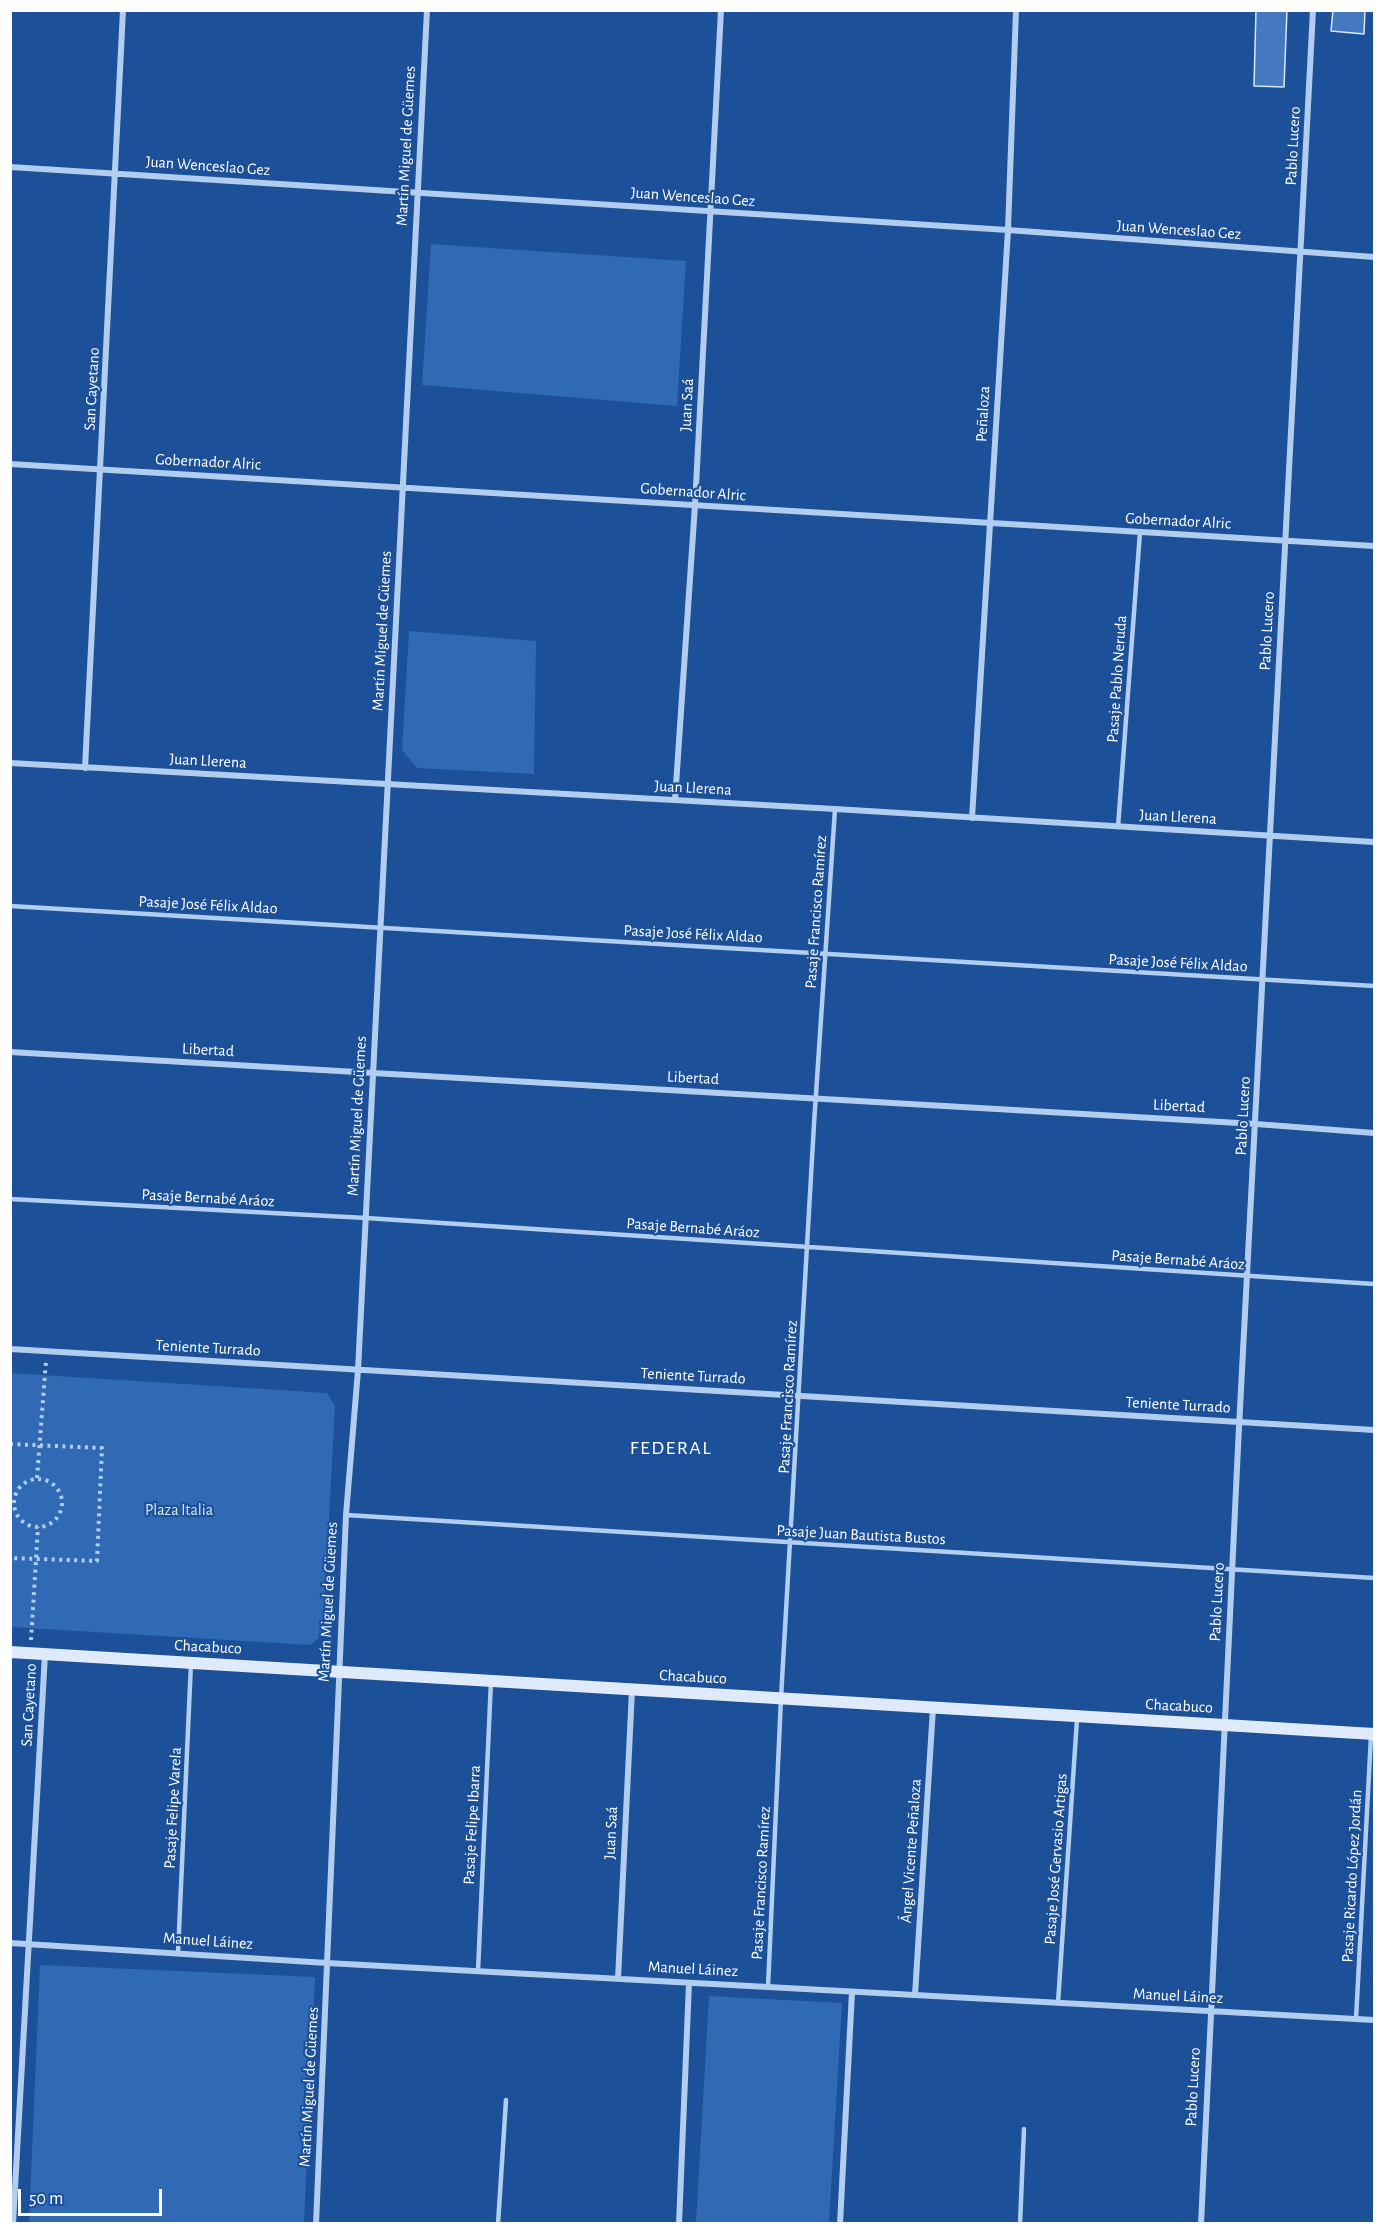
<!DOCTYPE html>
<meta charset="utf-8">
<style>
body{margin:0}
#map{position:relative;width:1385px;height:2234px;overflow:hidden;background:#1c5098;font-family:"Alegreya Sans",sans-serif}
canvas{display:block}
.frame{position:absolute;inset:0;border:12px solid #fff;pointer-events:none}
.scale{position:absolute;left:18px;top:2189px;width:144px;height:27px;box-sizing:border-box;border:3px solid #fff;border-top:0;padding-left:8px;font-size:18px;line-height:21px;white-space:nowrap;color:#fff;-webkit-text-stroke:4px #1c5098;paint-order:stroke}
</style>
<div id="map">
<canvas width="1385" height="2234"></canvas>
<div class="frame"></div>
<div class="scale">50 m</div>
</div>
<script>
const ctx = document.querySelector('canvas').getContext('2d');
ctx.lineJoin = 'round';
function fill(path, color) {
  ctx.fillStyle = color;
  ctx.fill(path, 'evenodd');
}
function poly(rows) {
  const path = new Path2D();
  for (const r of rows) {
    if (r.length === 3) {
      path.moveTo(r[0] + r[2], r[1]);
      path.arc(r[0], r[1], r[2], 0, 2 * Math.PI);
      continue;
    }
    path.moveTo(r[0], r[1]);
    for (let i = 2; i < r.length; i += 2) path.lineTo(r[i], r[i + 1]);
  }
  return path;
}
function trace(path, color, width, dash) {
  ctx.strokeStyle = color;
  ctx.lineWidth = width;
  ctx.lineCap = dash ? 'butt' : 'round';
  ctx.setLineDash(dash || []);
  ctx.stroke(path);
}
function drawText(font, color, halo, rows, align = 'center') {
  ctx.font = font + ' "Alegreya Sans",sans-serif';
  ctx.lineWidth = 4.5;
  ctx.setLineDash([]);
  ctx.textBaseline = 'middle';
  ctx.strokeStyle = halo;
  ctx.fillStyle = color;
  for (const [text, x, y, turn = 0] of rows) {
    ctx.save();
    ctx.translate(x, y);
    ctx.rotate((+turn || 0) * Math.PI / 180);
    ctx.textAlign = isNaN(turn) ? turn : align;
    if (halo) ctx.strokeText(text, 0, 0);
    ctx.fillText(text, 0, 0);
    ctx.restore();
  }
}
fill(poly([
 [431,244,686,261,677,406,422,385],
 [409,631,536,641,534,774,417,768,402,750],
 [10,1373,327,1393,335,1406,323,1634,311,1645,11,1627],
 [40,1965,315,1977,304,2223,29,2223],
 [709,1996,842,2003,829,2223,696,2223]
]), '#306ab5');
const building = poly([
 [1256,10,1287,10,1284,87,1254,86,1256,10],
 [1333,10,1365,10,1364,34,1331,31,1333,10]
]);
fill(building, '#4479bf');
trace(building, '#d8e7fb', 1.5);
trace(poly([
 [10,1444,102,1448,97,1561,10,1558],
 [37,1478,46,1361],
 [38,1503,24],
 [31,1640,38,1527]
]), '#b1cdf0', 4, [3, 4.5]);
trace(poly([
 [1118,827,1140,532],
 [10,906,1374,986],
 [10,1199,366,1218,1374,1284],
 [346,1515,1374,1578],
 [178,1953,191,1663],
 [478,1971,491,1681],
 [768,1987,781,1698,814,1124,835,809],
 [1058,2003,1077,1719],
 [1356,2019,1371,1736],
 [498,2224,506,2100],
 [1020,2224,1024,2129]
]), '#b1cdf0', 4.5);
trace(poly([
 [10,167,1008,230,1374,257],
 [10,464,1374,546],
 [10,763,835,809,1374,842],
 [85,768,123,10],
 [675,800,695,505,721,10],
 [972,818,1008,230,1016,10],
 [10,1052,1256,1124,1374,1133],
 [10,1349,1374,1430],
 [10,1943,327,1963,1374,2020],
 [618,1979,632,1690],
 [915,1995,933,1708],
 [13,2224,45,1654],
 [316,2224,346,1515,358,1370,427,10],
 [679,2224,689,1983],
 [840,2224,852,1992],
 [1201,2224,1238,1447,1313,10]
]), '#b1cdf0', 6);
trace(poly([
 [10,1652,1374,1734]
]), '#dfebfb', 12);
drawText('16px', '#fff', '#1c5098', [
 ["Martín Miguel de Güemes",406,146,-87],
 ["Pablo Lucero",1293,146,-87],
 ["Juan Wenceslao Gez",208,166,4],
 ["Juan Wenceslao Gez",693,197,4],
 ["Juan Wenceslao Gez",1179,230,4],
 ["San Cayetano",92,389,-87],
 ["Juan Saá",687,405,-87],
 ["Peñaloza",983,414,-87],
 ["Gobernador Alric",208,462,3],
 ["Gobernador Alric",693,492,4],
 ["Gobernador Alric",1178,521,3],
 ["Martín Miguel de Güemes",382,631,-87],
 ["Pablo Lucero",1267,631,-87],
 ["Pasaje Pablo Neruda",1117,679,-86],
 ["Juan Llerena",208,761,3],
 ["Juan Llerena",693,788,3],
 ["Juan Llerena",1178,817,3],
 ["Pasaje José Félix Aldao",208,905,3],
 ["Pasaje Francisco Ramírez",816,912,-86],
 ["Pasaje José Félix Aldao",693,934,3],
 ["Pasaje José Félix Aldao",1178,963,3],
 ["Libertad",208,1050,3],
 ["Libertad",693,1078,3],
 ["Libertad",1179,1106,3],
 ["Martín Miguel de Güemes",357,1116,-87],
 ["Pablo Lucero",1243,1116,-87],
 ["Pasaje Bernabé Aráoz",208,1198,3],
 ["Pasaje Bernabé Aráoz",693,1228,4],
 ["Pasaje Bernabé Aráoz",1178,1260,4],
 ["Teniente Turrado",208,1348,3],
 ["Teniente Turrado",693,1376,3],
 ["Pasaje Francisco Ramírez",788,1397,-87],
 ["Teniente Turrado",1178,1405,3],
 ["Pasaje Juan Bautista Bustos",861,1535,3],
 ["Martín Miguel de Güemes",328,1602,-87],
 ["Pablo Lucero",1217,1602,-87],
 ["Chacabuco",208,1647,3],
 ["Chacabuco",693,1677,3],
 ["San Cayetano",29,1705,-87],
 ["Chacabuco",1179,1706,3],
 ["Pasaje Felipe Varela",173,1808,-87],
 ["Pasaje Felipe Ibarra",472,1825,-87],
 ["Juan Saá",611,1833,-87],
 ["Ángel Vicente Peñaloza",911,1851,-86],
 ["Pasaje José Gervasio Artigas",1056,1859,-86],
 ["Pasaje Ricardo López Jordán",1352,1876,-87],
 ["Pasaje Francisco Ramírez",761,1883,-87],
 ["Manuel Láinez",208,1941,4],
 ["Manuel Láinez",693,1969,3],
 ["Manuel Láinez",1178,1996,3],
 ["Martín Miguel de Güemes",309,2087,-87],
 ["Pablo Lucero",1193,2087,-87]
]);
drawText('16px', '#d8e7fb', '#1c5098', [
 ["Plaza Italia",179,1510]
]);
ctx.letterSpacing = '1.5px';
drawText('20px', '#fff', '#1c5098', [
 ["FEDERAL",671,1448]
]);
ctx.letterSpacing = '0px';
</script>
